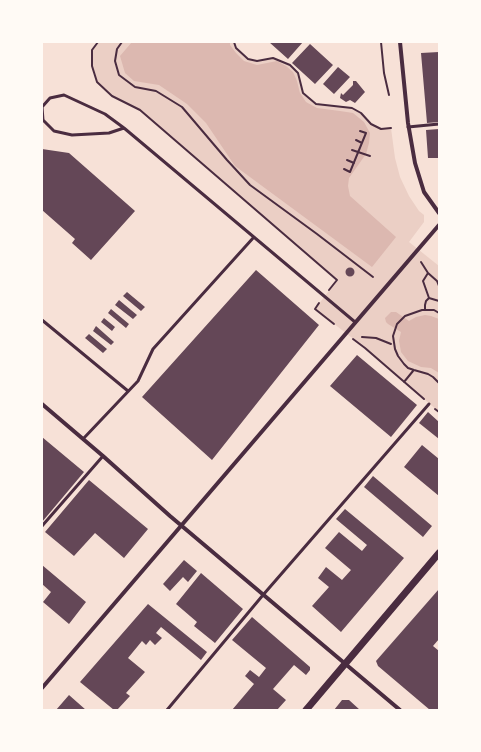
<!DOCTYPE html>
<style>
body{margin:0}
#map{position:relative;width:481px;height:752px;overflow:hidden;background:#f7e1d7;font-family:"Source Serif 4",serif}
canvas{display:block}
.frame{position:absolute;inset:0;border:43px solid #fffaf5;pointer-events:none}
</style>
<div id="map">
<canvas width="481" height="752"></canvas>
<div class="frame"></div>
</div>
<script>
const ctx = document.querySelector('canvas').getContext('2d');
ctx.lineJoin = 'round';
function fill(path, color) {
  ctx.fillStyle = color;
  ctx.fill(path, 'evenodd');
}
function poly(rows) {
  const path = new Path2D();
  for (const r of rows) {
    if (r.length === 3) {
      path.moveTo(r[0] + r[2], r[1]);
      path.arc(r[0], r[1], r[2], 0, 2 * Math.PI);
      continue;
    }
    path.moveTo(r[0], r[1]);
    for (let i = 2; i < r.length; i += 2) path.lineTo(r[i], r[i + 1]);
  }
  return path;
}
function trace(path, color, width, dash) {
  ctx.strokeStyle = color;
  ctx.lineWidth = width;
  ctx.lineCap = dash ? 'butt' : 'round';
  ctx.setLineDash(dash || []);
  ctx.stroke(path);
}
fill(poly([
 [98,42,234,42,236,48,248,59,257,61,273,58,290,65,298,73,303,93,316,104,352,108,361,113,371,124,381,129,391,128,395,158,400,177,409,196,419,211,424,215,424,222,409,242,439,266,439,412,365,348,315,309,337,280,140,110,112,96,97,82,92,66,92,50]
]), '#ebcfc5');
fill(poly([
 [132,42,230,42,230,45,236,53,244,61,257,65,277,61,286,66,293,72,297,81,300,93,306,102,317,108,340,111,353,113,364,122,370,133,369,143,366,154,349,178,348,186,350,196,396,237,372,267,235,166,206,123,187,104,159,85,134,81,125,73,120,56],
 [391,312,396,312,409,321,416,317,425,315,431,316,439,319,439,373,431,368,421,367,408,361,401,352,399,341,401,332,388,324,386,322,385,318]
]), '#dcb8b0');
fill(poly([
 [269,42,303,42,288,59],
 [310,44,333,65,315,84,292,63],
 [439,52,439,122,427,123,421,53],
 [338,67,350,77,334,94,323,84],
 [353,81,356,81,365,92,355,103,350,100,346,102,340,98,341,93,343,95,353,85],
 [439,129,439,158,428,158,426,130],
 [42,149,69,153,135,211,91,260,72,243,75,239,42,210],
 [350,272,4.5],
 [256,270,319,325,212,460,142,397],
 [127,292,145,307,141,311,123,296],
 [119,300,137,315,133,319,115,305],
 [111,309,129,324,126,328,108,313],
 [104,318,115,327,112,331,101,322],
 [96,326,114,342,111,345,93,331],
 [89,334,107,349,103,353,85,338],
 [357,355,417,405,391,437,330,386],
 [428,412,439,422,439,439,419,423],
 [42,437,84,472,42,522],
 [422,445,439,459,439,496,404,467],
 [373,476,432,526,423,537,364,487],
 [89,480,148,529,124,558,95,533,74,556,45,532],
 [345,509,404,558,341,632,312,606,329,587,318,578,326,567,342,580,351,570,325,548,339,532,362,551,367,545,336,519],
 [184,560,197,571,188,582,183,577,170,591,163,584],
 [42,565,86,602,69,624,43,602,51,592,42,584],
 [201,573,243,609,215,643,194,626,197,622,176,604],
 [439,589,439,639,433,646,439,651,439,710,430,710,378,666,376,661],
 [148,604,207,652,201,660,161,627,156,633,162,638,155,645,150,640,146,645,142,641,128,658,145,672,126,693,130,696,117,710,114,710,80,682],
 [252,617,310,667,310,670,306,675,294,665,273,689,286,700,277,710,232,710,254,684,245,676,250,670,259,677,266,668,232,640],
 [69,695,86,710,56,710],
 [342,700,349,700,360,710,334,710]
]), '#644757');
trace(poly([
 [98,42,92,50,92,66,97,82,112,96,140,110,337,280,329,290],
 [122,42,117,49,115,61,119,75,135,87,156,91,182,107,227,160,250,185,317,234,373,277],
 [234,42,236,48,248,59,257,61,273,58,290,65,298,73,303,93,316,104,352,108,361,113,371,124,381,129,391,128],
 [381,42,384,73,389,95],
 [356,140,362,143],
 [352,150,370,156],
 [347,160,354,163],
 [344,169,350,172,366,133,360,131],
 [421,262,428,273,437,281,439,286],
 [428,273,423,281,429,298],
 [319,303,315,309,334,324],
 [425,310,425,305,426,301,429,298,439,301],
 [439,313,434,310,422,310,405,316,397,324,393,336,395,349,398,356,404,364,408,368,414,370,428,374,433,377,439,383],
 [362,337,376,338,391,344],
 [353,339,365,348,424,399],
 [404,382,413,371],
 [435,409,439,412]
]), '#4a2c40', 2);
trace(poly([
 [408,127,439,124],
 [124,128,109,133,72,135,54,131,43,120,42,107,50,98,64,95,105,114,124,128,355,322],
 [42,320,128,391],
 [83,439,138,381,153,349,254,237],
 [42,526,103,456],
 [167,710,263,595,429,404]
]), '#4a2c40', 3);
trace(poly([
 [400,42,408,123,415,163,424,192,439,213],
 [42,404,103,456,170,516,400,710],
 [42,688,439,225]
]), '#4a2c40', 4);
trace(poly([
 [306,710,439,553]
]), '#4a2c40', 7);
</script>
